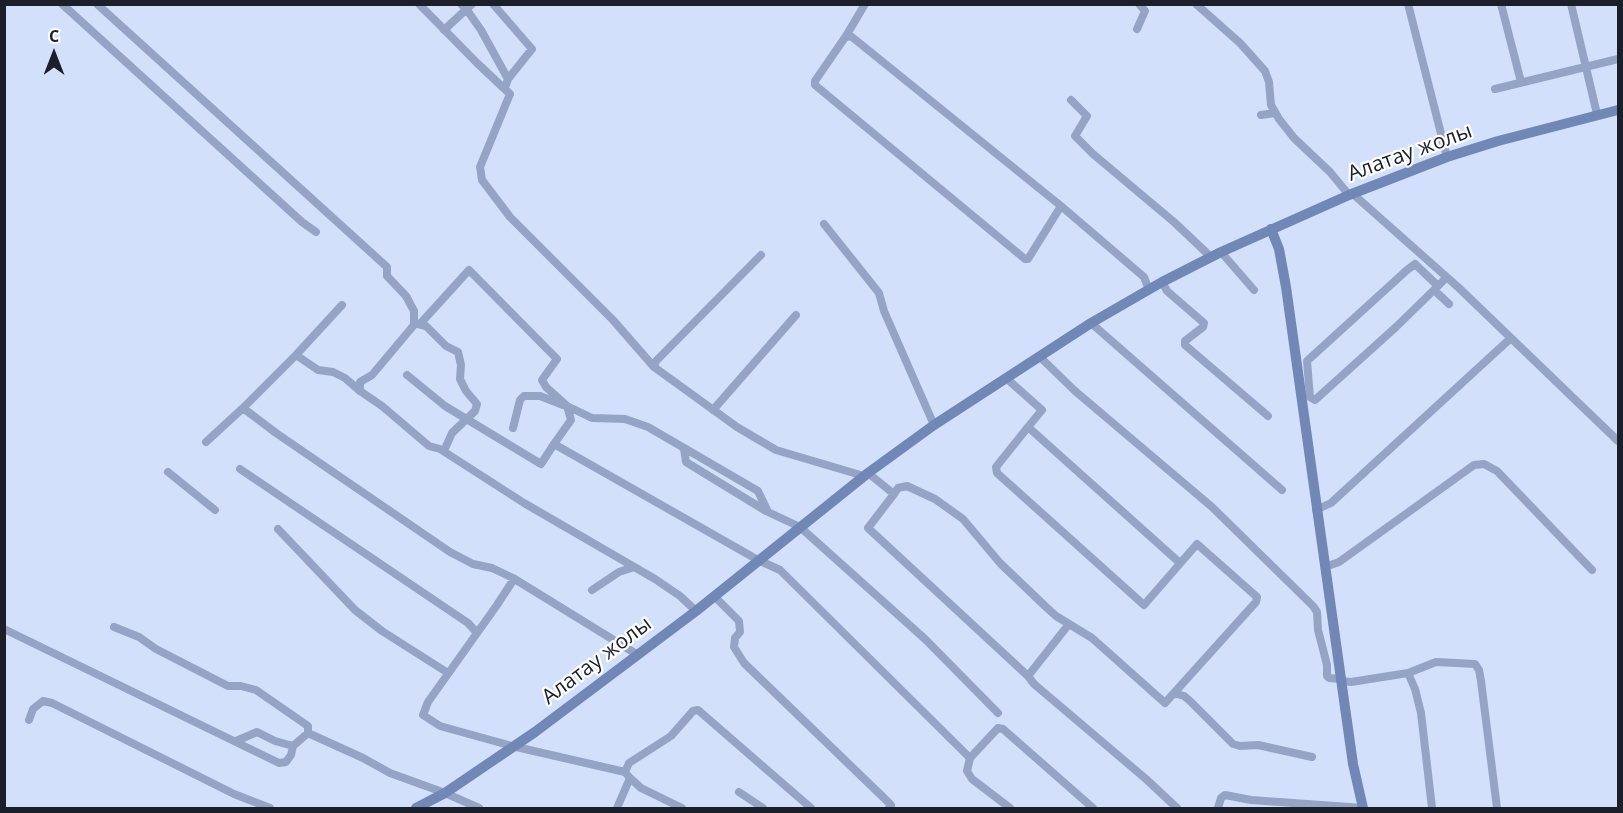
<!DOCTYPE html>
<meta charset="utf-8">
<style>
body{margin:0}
#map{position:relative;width:1623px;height:813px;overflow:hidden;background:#d3e0fc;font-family:"Open Sans",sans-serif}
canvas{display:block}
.frame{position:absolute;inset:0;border:6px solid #1b1f29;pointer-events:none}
.north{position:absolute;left:24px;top:24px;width:60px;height:60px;-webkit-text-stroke:4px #fff;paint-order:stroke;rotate:0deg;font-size:16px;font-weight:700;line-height:24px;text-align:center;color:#1b1f29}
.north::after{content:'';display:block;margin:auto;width:21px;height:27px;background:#1b1f29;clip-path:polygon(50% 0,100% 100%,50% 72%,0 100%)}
</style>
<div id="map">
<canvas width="1623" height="813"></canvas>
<div class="frame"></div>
<div class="north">С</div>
</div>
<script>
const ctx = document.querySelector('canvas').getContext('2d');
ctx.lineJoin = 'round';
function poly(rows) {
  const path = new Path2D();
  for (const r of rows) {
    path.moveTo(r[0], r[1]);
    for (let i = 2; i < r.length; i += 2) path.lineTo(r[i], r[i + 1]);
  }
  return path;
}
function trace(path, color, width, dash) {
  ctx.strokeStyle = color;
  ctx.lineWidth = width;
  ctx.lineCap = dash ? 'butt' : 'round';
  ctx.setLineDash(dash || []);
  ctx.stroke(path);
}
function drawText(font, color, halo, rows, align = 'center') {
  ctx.font = font + ' "Open Sans",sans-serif';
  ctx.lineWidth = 4.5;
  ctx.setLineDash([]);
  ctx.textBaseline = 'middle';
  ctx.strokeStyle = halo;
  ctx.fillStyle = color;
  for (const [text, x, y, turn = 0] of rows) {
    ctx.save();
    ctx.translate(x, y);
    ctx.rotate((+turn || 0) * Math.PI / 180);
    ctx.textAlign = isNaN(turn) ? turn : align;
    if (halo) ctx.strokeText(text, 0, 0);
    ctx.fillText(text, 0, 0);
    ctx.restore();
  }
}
trace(poly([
 [62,4,302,222,316,232],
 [97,4,387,267,387,276,406,296,414,311,414,325,372,375,360,382,360,391],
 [419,4,477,63,510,94,480,167,482,180,510,217,613,320,654,367],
 [461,4,467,10,481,30,508,79,505,88],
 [493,4,532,49,508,79],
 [1196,4,1240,43,1265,71,1269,82,1271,105,1279,119,1294,138,1330,172,1349,195],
 [1408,4,1447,157],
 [1501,4,1521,82],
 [1571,4,1597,114],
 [1137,29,1145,11,1139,4],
 [444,30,472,4],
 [846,36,865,4],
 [1495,89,1618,59],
 [1071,100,1087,116,1075,136,1093,154,1174,222,1211,257],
 [1261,115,1275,113],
 [1353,194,1459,288,1618,441],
 [1061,206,1028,259,1025,259,815,85,815,81,846,36,852,37,1061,206,1144,277,1149,290],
 [824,224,879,293,884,311,934,425],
 [1221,252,1254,290],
 [761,255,656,361,654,367,737,427,776,450,864,476],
 [1162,282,1167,291,1204,323,1203,327,1185,341,1185,345,1268,416],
 [1438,286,1415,264,1407,270,1307,361,1310,397,1315,400,1396,327,1438,286,1446,278],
 [1434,290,1449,304],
 [342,305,296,355,243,408,276,433,450,552,473,564,492,568,513,578,512,582,497,605,428,702,423,715,440,726,512,746,625,772,630,778,617,808],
 [1091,323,1282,490],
 [418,324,426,326,446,346,458,352,461,365,460,379,466,391,477,404,475,411,452,433,444,451],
 [420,324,469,270,557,359,542,380,546,387,567,406],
 [296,355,318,370,333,372,345,378,360,391,382,406,429,446,440,449,524,503,655,579,680,596,696,611],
 [1039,356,1075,391,1212,507,1313,606,1317,612,1318,630,1327,665,1327,676,1329,678,1341,679],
 [407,375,445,406,541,464,554,444],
 [1006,378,1042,410,1028,427,1180,563],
 [713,410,796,315],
 [513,428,520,400,524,396,540,396,563,405],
 [206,442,243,408],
 [684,449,686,462,766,511],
 [240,469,468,623,477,633],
 [168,472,215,510],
 [868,473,894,494,898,488,907,486,935,499,963,519,1000,563,1046,607,1056,616,1092,638,1165,703,1256,602,1257,597,1197,544,1144,605,997,473,996,467,1028,427],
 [894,494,868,528,1028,676,1034,684,1146,779,1177,808],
 [1316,510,1331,503,1511,338],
 [278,529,355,610,382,631,448,673],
 [1325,567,1339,562,1474,465,1484,464,1497,471,1592,570],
 [513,578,638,655],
 [592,590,619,572,634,567],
 [714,596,739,621,740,632,735,638,734,647,744,663,884,798,891,805,889,808],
 [114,627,139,637,156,649,228,686,241,686,256,690,308,726,308,733],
 [4,629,279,763,286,762,291,755,293,746,308,733,363,758,390,773,445,793,479,808],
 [1408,673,1436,662,1475,664,1479,670,1481,681,1497,808],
 [1028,676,1069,624],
 [1341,681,1351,682,1408,673,1415,689,1421,713,1432,808],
 [1174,693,1184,696,1190,701,1233,744,1240,746,1258,745,1312,757],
 [29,720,33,709,43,701,52,703,234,794,270,808],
 [236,741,257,732,275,741,293,746],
 [970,758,780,570,758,560,554,444,571,420,567,406,592,418,625,419,648,427,758,491,768,512,800,527,925,639,998,713],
 [625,772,629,763,671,736,693,711,698,710,811,808],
 [630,778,641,788,682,808],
 [739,792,763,808],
 [1010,808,972,779,967,771,970,758,998,728,1003,729,1093,808],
 [1218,808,1221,798,1225,795,1251,800,1363,808]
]), '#95a4c5', 8);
trace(poly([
 [1271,229,1279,249,1286,287,1341,679,1353,764,1363,808],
 [416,808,445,793,535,732,696,611,868,473,934,425,1091,323,1162,282,1221,252,1349,195,1447,157,1498,141,1618,110]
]), '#7187b6', 10);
drawText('21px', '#1b1f29', '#fff', [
 ["Алатау жолы",1410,153,-20],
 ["Алатау жолы",597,661,-37]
]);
</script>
